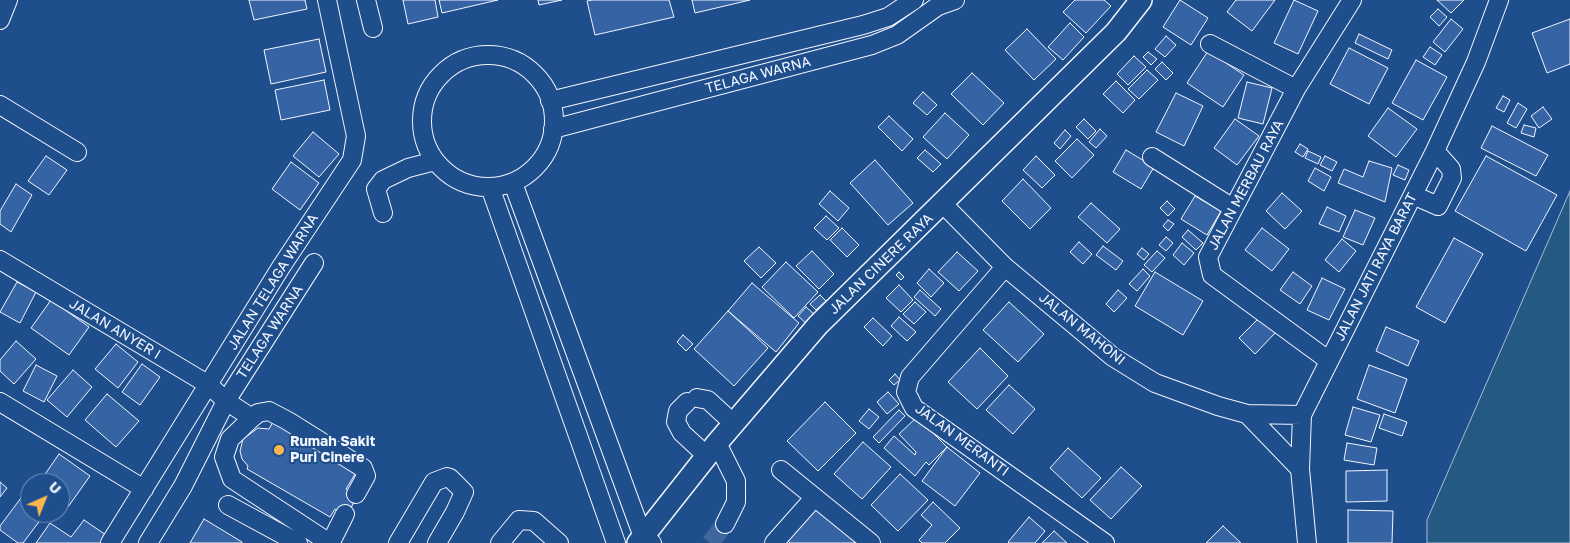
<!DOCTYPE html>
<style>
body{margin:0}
#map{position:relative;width:1570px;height:543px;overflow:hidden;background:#1f4e8c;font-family:"Golos Text",sans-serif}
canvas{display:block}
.north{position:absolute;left:20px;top:473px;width:50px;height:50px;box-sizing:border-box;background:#1f4e8c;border:1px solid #7391ba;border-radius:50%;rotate:44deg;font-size:14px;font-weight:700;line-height:20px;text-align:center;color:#f2f6ff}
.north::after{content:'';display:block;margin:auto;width:18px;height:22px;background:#ffb74d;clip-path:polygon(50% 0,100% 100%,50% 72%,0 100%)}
</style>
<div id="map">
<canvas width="1570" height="543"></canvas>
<div class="north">U</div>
</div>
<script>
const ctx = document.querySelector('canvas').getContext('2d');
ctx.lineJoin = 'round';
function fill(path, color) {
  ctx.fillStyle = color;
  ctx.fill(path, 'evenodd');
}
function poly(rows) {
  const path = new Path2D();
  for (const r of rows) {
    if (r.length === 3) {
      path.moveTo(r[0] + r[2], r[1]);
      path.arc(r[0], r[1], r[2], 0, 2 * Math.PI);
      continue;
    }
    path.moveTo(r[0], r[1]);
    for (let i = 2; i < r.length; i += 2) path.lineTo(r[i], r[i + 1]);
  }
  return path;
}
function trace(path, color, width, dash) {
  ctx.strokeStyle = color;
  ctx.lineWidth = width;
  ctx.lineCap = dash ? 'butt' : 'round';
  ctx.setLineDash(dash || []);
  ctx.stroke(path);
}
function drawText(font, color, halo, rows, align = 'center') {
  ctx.font = font + ' "Golos Text",sans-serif';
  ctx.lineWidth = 4;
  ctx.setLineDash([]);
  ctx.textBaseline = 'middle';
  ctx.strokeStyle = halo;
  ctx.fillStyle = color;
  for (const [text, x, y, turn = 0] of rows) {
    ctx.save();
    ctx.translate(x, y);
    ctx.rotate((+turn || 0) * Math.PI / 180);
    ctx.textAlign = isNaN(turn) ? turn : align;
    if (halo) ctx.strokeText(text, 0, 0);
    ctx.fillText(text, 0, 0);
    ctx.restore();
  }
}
const green = poly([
 [1570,191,1570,543,1427,543,1427,520,1570,191]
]);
fill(green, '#245a82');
trace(green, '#a8bbd7', 1);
const building = poly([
 [249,0,305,0,307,9,254,20,249,0],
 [403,0,435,0,438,17,408,24,403,0],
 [439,0,498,0,442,13,439,0],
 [538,0,562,0,539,5,538,0],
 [592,0,669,0,674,17,595,35,587,1,592,0],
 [692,0,750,0,695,13,692,0],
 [1075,0,1104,0,1111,6,1086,33,1063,12,1075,0],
 [1180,0,1208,18,1191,45,1163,27,1180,0],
 [1236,0,1275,0,1252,31,1227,12,1236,0],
 [1294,0,1318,11,1298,54,1274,43,1294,0],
 [1437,0,1464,0,1451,13,1437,0],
 [1438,9,1447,17,1439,26,1430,17,1438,9],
 [1451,19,1463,29,1445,52,1433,42,1451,19],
 [1570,19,1570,64,1547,73,1532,33,1570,19],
 [1070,23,1084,37,1063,60,1048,47,1070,23],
 [1027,29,1056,59,1034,80,1005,50,1027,29],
 [1359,34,1392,50,1388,59,1355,43,1359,34],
 [1166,36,1176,45,1165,57,1155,49,1166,36],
 [319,39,326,72,271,84,264,50,319,39],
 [1430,47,1442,55,1435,65,1423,57,1430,47],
 [1349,48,1388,68,1369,104,1330,84,1349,48],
 [1208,51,1244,75,1223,107,1187,83,1208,51],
 [1148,52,1157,59,1151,65,1143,57,1148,52],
 [1134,56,1146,67,1128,85,1117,74,1134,56],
 [1416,60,1447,77,1423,120,1392,103,1416,60],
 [1162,62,1173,73,1166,80,1155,69,1162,62],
 [1147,70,1158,80,1139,99,1128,89,1147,70],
 [972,73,1004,103,983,125,951,94,972,73],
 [324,80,330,110,281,120,275,90,324,80],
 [1116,81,1135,100,1123,113,1103,94,1116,81],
 [1247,82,1272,88,1263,124,1238,118,1247,82],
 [923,92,937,105,927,115,913,103,923,92],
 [1176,93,1203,106,1184,146,1156,132,1176,93],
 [1503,96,1510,100,1504,112,1496,108,1503,96],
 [1518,103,1527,109,1516,128,1507,123,1518,103],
 [1543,107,1552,119,1539,128,1531,116,1543,107],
 [1388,108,1417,129,1396,157,1368,136,1388,108],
 [945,113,969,135,947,159,923,137,945,113],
 [889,116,913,139,902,151,878,127,889,116],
 [1084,119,1096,131,1088,139,1076,127,1084,119],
 [1235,119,1259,136,1237,165,1214,148,1235,119],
 [1524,125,1536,128,1534,137,1521,133,1524,125],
 [1492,126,1548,155,1536,176,1481,148,1492,126],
 [1100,129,1107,136,1096,148,1089,142,1100,129],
 [1065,130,1071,136,1060,149,1054,143,1065,130],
 [313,132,339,154,319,177,293,156,313,132],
 [1077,139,1094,155,1072,178,1055,161,1077,139],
 [1300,144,1308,149,1303,157,1295,152,1300,144],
 [925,150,941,164,933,172,917,158,925,150],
 [1126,150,1154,167,1141,189,1113,172,1126,150],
 [1308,151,1321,157,1318,164,1305,158,1308,151],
 [46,156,67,170,49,195,28,181,46,156],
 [1036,156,1055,175,1042,188,1023,170,1036,156],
 [1325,156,1337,162,1332,171,1320,165,1325,156],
 [1486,156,1557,195,1526,251,1455,211,1486,156],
 [875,160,913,203,888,225,850,183,875,160],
 [1369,161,1392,168,1385,202,1338,183,1344,169,1363,177,1369,161],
 [291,162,319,183,300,210,272,189,291,162],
 [1398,165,1409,170,1405,180,1393,175,1398,165],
 [1315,168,1331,177,1324,191,1308,181,1315,168],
 [1023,179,1051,208,1030,229,1002,201,1023,179],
 [16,184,32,195,11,232,0,224,0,211,16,184],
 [830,191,849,208,838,221,819,204,830,191],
 [1282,193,1302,211,1285,229,1266,211,1282,193],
 [1195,196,1221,211,1207,235,1181,219,1195,196],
 [1167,201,1175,209,1168,216,1160,208,1167,201],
 [1091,203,1120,229,1107,243,1078,217,1091,203],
 [1327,207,1346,216,1339,232,1319,224,1327,207],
 [1355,210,1375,218,1363,245,1343,237,1355,210],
 [826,216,839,228,827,240,814,228,826,216],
 [1168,220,1174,224,1168,231,1163,226,1168,220],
 [842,228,859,245,847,257,830,240,842,228],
 [1262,228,1289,249,1272,271,1245,250,1262,228],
 [1188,230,1203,243,1196,250,1182,237,1188,230],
 [1166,237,1173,243,1166,251,1159,245,1166,237],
 [1454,238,1483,254,1445,323,1416,307,1454,238],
 [1342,239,1356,251,1339,272,1325,260,1342,239],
 [1079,242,1092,254,1083,264,1070,252,1079,242],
 [1182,243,1194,253,1184,265,1173,255,1182,243],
 [1103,246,1123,261,1116,270,1096,255,1103,246],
 [759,247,776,263,761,278,744,261,759,247],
 [1142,248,1149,254,1144,260,1137,254,1142,248],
 [812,251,834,274,819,289,796,266,812,251],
 [1157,251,1165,258,1152,272,1144,265,1157,251],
 [957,252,978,271,959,291,938,272,957,252],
 [786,262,818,292,794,318,762,287,786,262],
 [929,269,944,283,931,297,917,283,929,269],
 [1143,269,1150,276,1137,291,1129,284,1143,269],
 [899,272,904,277,901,280,896,275,899,272],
 [1155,272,1203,301,1183,335,1135,306,1155,272],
 [1293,272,1312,286,1300,304,1280,290,1293,272],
 [1322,278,1345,289,1329,320,1307,310,1322,278],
 [17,282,36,292,20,323,0,312,17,282],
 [752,283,799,323,776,352,728,311,752,283],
 [899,285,913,300,901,312,886,298,899,285],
 [920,290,941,309,935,316,914,297,920,290],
 [1118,290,1127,298,1114,312,1106,304,1118,290],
 [820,295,826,301,816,310,810,304,820,295],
 [51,300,89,327,69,355,31,328,51,300],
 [915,302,926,312,914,324,903,314,915,302],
 [1009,302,1044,334,1018,362,983,330,1009,302],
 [806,307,815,315,807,324,798,316,806,307],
 [728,311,768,348,734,386,694,349,728,311],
 [1261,316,1277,331,1255,354,1239,338,1261,316],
 [899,317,916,332,907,341,891,326,899,317],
 [873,318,892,336,883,346,864,327,873,318],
 [1386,327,1419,341,1408,366,1376,351,1386,327],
 [683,335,693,344,686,351,677,342,683,335],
 [16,341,36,359,14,384,0,371,0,360,16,341],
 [116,344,138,362,118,388,95,369,116,344],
 [980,348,1008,376,977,409,948,382,980,348],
 [142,364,160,377,140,405,122,392,142,364],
 [36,365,57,376,44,402,23,391,36,365],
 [1369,365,1407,379,1395,413,1357,399,1369,365],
 [73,370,92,387,67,417,47,400,73,370],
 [895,374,900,380,894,385,889,380,895,374],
 [1009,385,1035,409,1013,434,986,410,1009,385],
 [888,392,899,404,887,414,877,402,888,392],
 [107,394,139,421,116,447,85,420,107,394],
 [825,402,856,433,818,471,787,441,825,402],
 [1353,407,1380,415,1371,442,1345,435,1353,407],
 [869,409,879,417,869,429,859,421,869,409],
 [899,410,905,416,879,443,873,437,899,410],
 [1384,414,1407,422,1402,436,1379,428,1384,414],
 [917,417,947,447,929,465,926,462,915,476,884,448,894,436,915,455,916,452,899,434,917,417],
 [273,422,357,471,346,489,358,495,347,515,335,509,330,517,247,469,248,466,242,459,240,451,243,439,258,428,269,429,273,422],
 [863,442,891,467,862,499,834,474,863,442],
 [1347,443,1377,448,1374,465,1344,460,1347,443],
 [947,447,980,473,955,506,922,481,947,447],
 [1068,448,1101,478,1082,498,1050,468,1068,448],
 [59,454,90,476,68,507,60,501,60,483,39,483,59,454],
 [1121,467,1142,486,1111,519,1090,500,1121,467],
 [1387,470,1387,501,1346,502,1346,471,1387,470],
 [900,474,928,500,898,531,871,505,900,474],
 [0,482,7,488,0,497,0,482],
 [21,498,30,505,30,513,41,513,44,515,23,543,18,543,0,530,0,526,21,498],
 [933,502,960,528,945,543,922,543,919,540,932,525,921,515,933,502],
 [820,505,856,541,854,543,790,543,786,539,820,505],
 [1348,510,1393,511,1392,543,1348,543,1348,510],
 [1029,517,1045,531,1035,543,1010,543,1008,542,1029,517],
 [204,519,242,542,242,543,190,543,204,519],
 [84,520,106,535,100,543,36,543,50,523,71,537,84,520],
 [1223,526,1241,543,1206,543,1223,526],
 [1054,531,1067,543,1042,543,1054,531]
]);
fill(building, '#3563a3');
trace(building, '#f2f6ff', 1);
trace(poly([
 [710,543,725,524]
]), '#3f679d', 18, [18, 9]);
const minor = poly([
 [366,0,373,28],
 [0,20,8,0],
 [1210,44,1296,89],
 [488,121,66],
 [550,101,863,25,888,17,914,0],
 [0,105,77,152],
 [553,129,872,45,897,35,938,6,955,0],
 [1152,157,1233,208],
 [513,183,643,537,652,543],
 [490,187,616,543],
 [1413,195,1438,206,1452,178,1451,169,1435,151],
 [942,203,1005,267,1113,357,1155,383,1218,406,1247,414,1302,415],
 [383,213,376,189,383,180,408,168,435,161],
 [0,260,209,385,226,401,252,418,258,413,269,411,288,421,363,468,366,476,356,494],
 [1005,267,910,377,906,392,914,408,1105,543],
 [1328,360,1212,275,1208,257,1296,89,1352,0],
 [697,398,708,400,734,424],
 [0,402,144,489],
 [687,402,678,411,676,422,682,433,707,456],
 [1247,414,1300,469],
 [252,418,230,439,224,457,232,479,325,540,333,538,345,514],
 [717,443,736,481,736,502,725,524],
 [781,470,871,543],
 [228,505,298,543],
 [110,543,281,267,352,160,356,136,327,0],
 [148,543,183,486,226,401,314,263],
 [398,543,434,482,447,477,450,478,464,492,455,512,437,543],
 [500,543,519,520,534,521,559,543],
 [774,543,814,498],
 [1307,543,1300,469,1302,415,1435,151,1476,62,1499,0]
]);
const major = poly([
 [638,543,717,443,818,325,1116,32,1141,0]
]);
trace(minor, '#f2f6ff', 20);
trace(major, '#f2f6ff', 24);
trace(minor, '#1f4e8c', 18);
trace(major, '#1f4e8c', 21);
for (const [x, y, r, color] of [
 [279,450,6,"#ffb74d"]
]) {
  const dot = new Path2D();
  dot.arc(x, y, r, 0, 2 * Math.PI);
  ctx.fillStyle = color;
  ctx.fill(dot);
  trace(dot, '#1f4e8c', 2);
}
drawText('14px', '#f2f6ff', '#1f4e8c', [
 ["TELAGA WARNA",758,75,-15],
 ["JALAN MERBAU RAYA",1246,185,-62],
 ["JALAN CINERE RAYA",881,264,-44],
 ["JALAN JATI RAYA BARAT",1376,267,-63],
 ["JALAN TELAGA WARNA",273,282,-58],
 ["JALAN ANYER I",115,329,31],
 ["JALAN MAHONI",1082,329,39],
 ["TELAGA WARNA",270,332,-57],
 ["JALAN MERANTI",962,440,36]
]);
drawText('bold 14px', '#f2f6ff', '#1f4e8c', [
 ["Rumah Sakit",290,442],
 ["Puri Cinere",290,458]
], 'left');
</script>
